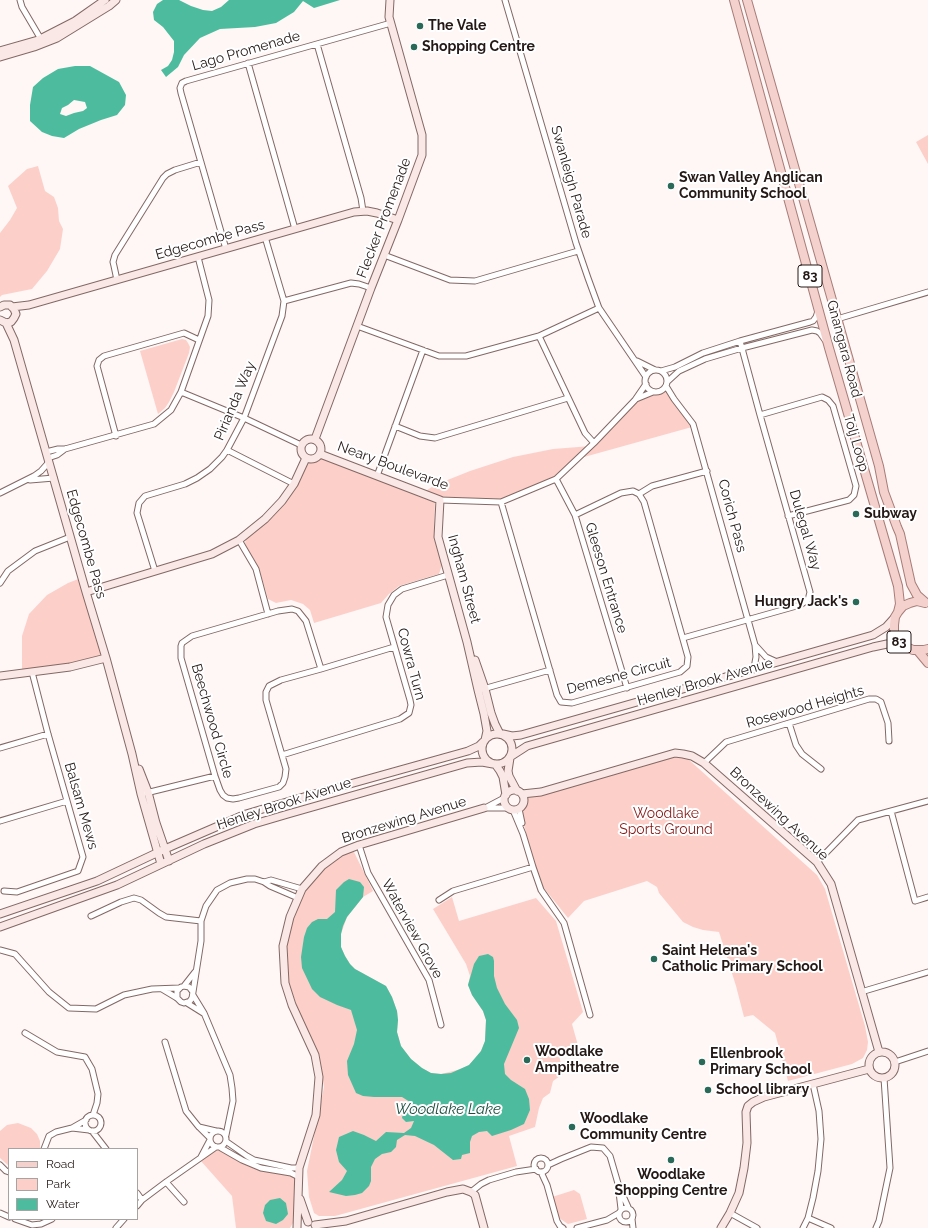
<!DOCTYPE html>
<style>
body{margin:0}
#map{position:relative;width:928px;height:1228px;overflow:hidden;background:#fef7f6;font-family:Raleway,sans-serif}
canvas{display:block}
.legend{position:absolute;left:8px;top:1148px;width:130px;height:72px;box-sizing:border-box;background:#fff;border:1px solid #a7a3a2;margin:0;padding:5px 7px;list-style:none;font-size:12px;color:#241917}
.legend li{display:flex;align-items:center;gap:8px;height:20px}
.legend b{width:20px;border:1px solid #a7a3a2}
</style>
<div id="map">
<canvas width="928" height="1228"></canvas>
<ul class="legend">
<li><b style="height:5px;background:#f4d1cc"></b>Road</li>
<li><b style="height:11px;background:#fdcfc9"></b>Park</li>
<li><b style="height:11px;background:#4dbc9e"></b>Water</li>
</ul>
</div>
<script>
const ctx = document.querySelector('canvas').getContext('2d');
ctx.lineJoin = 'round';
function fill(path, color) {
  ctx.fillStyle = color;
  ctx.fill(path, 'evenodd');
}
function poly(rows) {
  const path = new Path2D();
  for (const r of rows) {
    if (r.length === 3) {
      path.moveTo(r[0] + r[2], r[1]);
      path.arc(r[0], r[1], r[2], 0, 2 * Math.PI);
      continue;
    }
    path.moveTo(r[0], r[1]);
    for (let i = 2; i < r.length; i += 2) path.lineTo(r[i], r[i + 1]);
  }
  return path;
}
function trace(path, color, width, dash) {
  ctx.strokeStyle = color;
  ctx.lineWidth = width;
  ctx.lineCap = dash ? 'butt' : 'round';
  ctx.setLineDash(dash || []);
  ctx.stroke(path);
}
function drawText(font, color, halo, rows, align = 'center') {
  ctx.font = font + ' Raleway,sans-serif';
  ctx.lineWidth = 4;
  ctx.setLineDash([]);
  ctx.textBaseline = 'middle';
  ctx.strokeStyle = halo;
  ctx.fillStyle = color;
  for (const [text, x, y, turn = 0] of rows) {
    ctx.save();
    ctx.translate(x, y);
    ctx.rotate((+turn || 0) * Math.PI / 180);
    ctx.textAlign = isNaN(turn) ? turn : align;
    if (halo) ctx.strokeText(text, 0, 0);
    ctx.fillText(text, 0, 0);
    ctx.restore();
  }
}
fill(poly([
 [928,135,928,164,916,142],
 [38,166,45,191,54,197,58,208,59,221,63,229,60,249,47,271,32,289,2,295,0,297,0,233,10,220,17,208,8,186,27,169],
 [182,339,186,340,188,343,190,347,189,353,174,392,169,402,165,408,158,414,140,351],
 [663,388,681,408,692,427,577,459,557,478,536,488,501,499,479,499,439,498,424,492,435,485,470,471,513,457,553,449,591,446,629,403,648,389,652,391,658,391],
 [320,457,435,500,434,538,442,565,439,574,399,586,389,594,381,603,314,623,310,610,303,604,291,600,276,603,268,599,259,568,245,544,246,538,274,515,296,485,307,465],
 [81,578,104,659,22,673,22,636,29,614,47,595,68,583],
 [671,756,680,756,688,759,817,875,825,889,865,1026,868,1042,867,1050,863,1058,852,1064,788,1081,775,1033,753,1015,744,1017,736,986,719,932,703,930,693,927,683,922,659,893,657,887,647,881,584,901,568,918,543,887,535,867,522,817,521,806,525,798],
 [353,850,373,891,363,897,347,917,341,934,341,947,345,956,350,964,355,969,386,986,392,997,397,1011,398,1020,397,1032,401,1046,411,1059,422,1068,431,1073,441,1074,461,1069,469,1065,476,1058,481,1051,485,1041,486,1020,483,1011,472,995,468,985,470,976,466,964,433,909,452,897,459,921,536,898,556,921,583,1012,572,1024,579,1049,559,1055,563,1074,553,1081,550,1093,543,1098,539,1108,535,1127,509,1136,517,1166,335,1216,319,1216,314,1213,309,1197,307,1171,324,1087,319,1054,298,1009,287,978,285,949,294,910,310,883,332,861],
 [18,1123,31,1128,37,1134,40,1141,40,1149,9,1149,9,1166,0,1158,0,1131,7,1125],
 [219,1150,225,1151,240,1160,296,1176,296,1218,290,1228,236,1228,232,1196,200,1160,212,1152],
 [574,1190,580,1194,587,1219,568,1224,559,1218,552,1197]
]), '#fdcfc9');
fill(poly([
 [163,0,179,0,191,6,203,10,212,11,221,7,229,0,340,0,314,8,303,1,294,12,276,23,255,27,220,29,200,38,184,55,178,67,166,77,161,70,168,66,172,60,174,52,174,41,163,27,154,20,153,12,157,4],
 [75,66,90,66,119,82,126,95,125,105,117,115,101,120,79,129,64,138,52,136,42,132,30,121,30,105,33,87,43,78,58,69],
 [74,100,85,102,87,108,83,111,74,113,66,116,60,114,62,108,68,105],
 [349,879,360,882,364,887,363,897,347,917,343,926,341,934,341,947,345,956,350,964,355,969,386,986,392,997,397,1011,398,1020,397,1032,401,1046,411,1059,422,1068,431,1073,441,1074,451,1073,469,1065,481,1051,485,1041,486,1020,483,1011,472,995,468,985,474,964,479,956,488,954,493,957,494,961,494,976,497,988,505,1004,517,1020,519,1028,504,1064,505,1074,511,1080,525,1089,529,1099,530,1110,524,1124,511,1130,492,1136,487,1131,479,1132,472,1136,470,1142,470,1153,462,1155,461,1159,453,1160,434,1145,415,1136,405,1135,397,1140,396,1147,391,1152,382,1154,375,1159,371,1167,371,1181,369,1186,362,1193,355,1195,346,1196,329,1192,342,1180,347,1171,339,1162,336,1150,339,1137,353,1131,364,1135,376,1141,386,1132,404,1133,411,1128,414,1121,406,1122,402,1118,404,1108,410,1102,402,1097,374,1097,363,1096,356,1093,348,1075,347,1061,354,1044,357,1030,351,1010,337,1005,320,997,312,989,302,968,301,957,304,937,307,928,312,922,318,919,327,919,335,912,336,890,344,882],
 [280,1198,286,1203,288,1214,283,1220,276,1224,266,1221,263,1213,265,1205,270,1200]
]), '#4dbc9e');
const street = poly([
 [20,0,22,7,42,41],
 [505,0,576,243,588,278,599,308,646,377],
 [317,44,361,198,363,211],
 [248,63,295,229],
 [226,249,181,93,180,88,182,83,186,81,391,23],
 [384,255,450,280,475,281,578,251],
 [117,280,114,266,113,262,115,255,163,178,167,174,175,170,201,162],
 [284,301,351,283,359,284,371,288],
 [837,319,928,292],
 [357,326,439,356,466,356,539,336,599,308],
 [539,336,585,433,594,443],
 [637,361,655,370],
 [656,381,11],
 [661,371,675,367,703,353,740,341,810,322,813,321,816,317,818,311],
 [667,382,679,371,705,359,742,348,812,330,817,331,820,333,825,340],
 [666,386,674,399,693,424,755,645,756,657,754,668],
 [181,392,244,418,301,445],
 [636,399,653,392],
 [760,415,822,397,828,400,833,406,856,486,854,495,849,500,788,516],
 [395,426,420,436,435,438,568,398],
 [116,436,97,366,99,360,104,356,184,333,199,340],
 [227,450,294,484],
 [46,452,58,449,65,449,154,424,171,410,181,392,208,316,209,300,198,257],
 [48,458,57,455,65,449],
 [377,476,423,350],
 [556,479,575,515,627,688],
 [30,480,54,478],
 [0,493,34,476,41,471,49,462],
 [639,494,652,486,707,471],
 [440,500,501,502,556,479,594,443,635,400,646,384],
 [501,502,557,695,561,702,572,703,680,672,687,666,688,657,644,502,639,494,633,491,621,493,575,515],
 [239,540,256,569,268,614],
 [155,571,137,513,139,503,145,496,185,484,197,478,210,469,222,457,227,450,244,418,282,316,284,301,265,237],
 [0,583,8,571,35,551,70,537],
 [683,638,800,605,808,600,810,592,760,415,740,341],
 [756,646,766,657,777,662],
 [321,669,306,621,298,611,292,609,278,611,192,636,182,643,181,646,181,658,215,776,220,790,223,795,227,798,233,799,239,798,279,787,283,783,285,777,286,769,266,700,266,692,269,686,281,680,321,669,394,647],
 [483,689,550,670],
 [789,723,796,745,802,754,821,769],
 [0,748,48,734],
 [282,755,400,719,409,713,411,705,410,700,386,617,388,605,394,595,402,589,448,575],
 [704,763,726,742,869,699,876,699,881,702,888,723,889,741],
 [146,793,215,776],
 [484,808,507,808],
 [485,808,504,798],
 [519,809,522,823],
 [513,810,523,834,533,867,541,890,564,923,590,1015],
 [891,811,915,901,928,897],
 [0,821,67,801],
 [359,845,368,873,429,980,441,1025],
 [817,862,858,820,928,801],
 [264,882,270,886,298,898],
 [4,891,17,892,78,871,83,857,48,734,32,672],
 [439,900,453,891,533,867],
 [91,916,121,902,134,898,141,900,159,913,166,917,201,921],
 [0,950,15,954,49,992,69,1008,96,1009,124,995,152,989,179,988],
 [184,986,195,972],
 [162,989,177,998,181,1002,184,1003,190,1001,192,998,193,992,189,987,184,986,181,987,177,991,177,998],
 [193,992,201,941,201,921,206,906,217,890,230,883,247,879,255,879,264,882,271,880,302,889],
 [861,992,928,972],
 [193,995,204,1013,230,1075,232,1088,233,1101,226,1135],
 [187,1003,203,1013],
 [25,1033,57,1052,85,1057,92,1069,98,1094,97,1103,93,1115],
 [165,1042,186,1111,198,1126,210,1138],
 [895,1062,928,1051],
 [93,1123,8],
 [199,1127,216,1131],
 [72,1128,86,1120],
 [218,1139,8],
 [92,1131,106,1149],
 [227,1142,247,1156,254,1160,291,1168,299,1168],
 [221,1148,242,1160,261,1168,291,1173,299,1177],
 [44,1149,49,1136,56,1132,72,1128,89,1130],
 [201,1157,210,1140],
 [541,1165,7],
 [0,1165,6,1171,9,1172],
 [548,1165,561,1159,591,1147,603,1148,610,1156,619,1187,628,1207],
 [541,1172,547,1185,557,1221,560,1226,563,1228],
 [166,1182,184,1202],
 [471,1192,481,1184,489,1180,516,1172,536,1169],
 [619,1192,621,1209],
 [137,1193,142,1200],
 [137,1206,142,1200,166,1182,216,1147],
 [626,1215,7],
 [0,1213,9,1217],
 [730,1213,757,1228],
 [808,1218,831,1228],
 [15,1219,32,1225,41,1224,52,1219],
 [632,1219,633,1228],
 [116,1228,124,1219],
 [577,1228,607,1220,619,1213],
 [803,1228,808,1218,813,1198,818,1171,821,1139,819,1111,813,1084],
 [876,1228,879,1221,890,1168,884,1078]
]);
const secondary = poly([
 [0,51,38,40,75,21,105,0],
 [0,57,34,47,57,38,109,6,116,0],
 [0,307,4,305,10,305,14,309,16,314,14,318,11,322,6,323,0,320],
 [12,307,29,305,354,212,367,211,377,213,398,220],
 [6,323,14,340,86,592,106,658,132,754,141,794,161,864],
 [311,449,10],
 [315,439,371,288,398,220,422,155,422,135,389,17,390,0],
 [320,454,440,500,438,537,467,642,478,690,484,714,487,731,485,740],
 [86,592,212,554,239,540,265,519,282,501,294,484,306,458],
 [475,660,485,689,491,713,495,724,500,734],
 [0,676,70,667,106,658],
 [497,749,15],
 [503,734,512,736,521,735,873,635,886,627,895,617],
 [510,757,527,746,873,647,887,644,894,644,905,647],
 [510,758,508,771,509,776,517,791],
 [495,764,500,771,503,777,506,795],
 [139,769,148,792,156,823,169,861],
 [514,800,10],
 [522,794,541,792,675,753,683,754,692,756,704,763,817,862,831,884,879,1052],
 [0,914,97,881,165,849,246,814,307,796,468,751,479,746,483,742],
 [0,927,117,885,204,844,254,824,288,814,467,763,482,762,493,764],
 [882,1065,13],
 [300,1199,308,1222],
 [315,1225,346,1221,447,1192,463,1189,471,1192,475,1195,484,1228],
 [297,1228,299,1168,316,1115,319,1077,315,1055,292,1005,285,983,283,946,290,917,302,889,322,866,341,852,359,845,484,808],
 [721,1228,730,1213,739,1193,744,1168,747,1143,746,1112,748,1106,753,1102,764,1097,869,1069]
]);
const primary = poly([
 [734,0,829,348,898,586,900,604,898,612],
 [747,0,879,466,884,492,897,527,900,534,911,584,917,595,925,602],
 [925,603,917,601,910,603,903,606,898,612,895,617,894,625,894,632,897,639,902,645,913,650,924,650,928,649],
 [918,651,928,663]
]);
trace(street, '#836864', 7);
trace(secondary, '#836864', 9);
trace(primary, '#a77c77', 10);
trace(street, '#fff', 5);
trace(secondary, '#fae8e6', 7);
trace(primary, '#f4d1cc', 8);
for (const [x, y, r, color] of [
 [420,26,4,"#296958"],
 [414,47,4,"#296958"],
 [671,186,4,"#296958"],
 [856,514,4,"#296958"],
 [856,602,4,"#296958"],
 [654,959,4,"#296958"],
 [527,1060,4,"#296958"],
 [702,1062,4,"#296958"],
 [708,1090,4,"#296958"],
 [572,1127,4,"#296958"],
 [671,1160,4,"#296958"]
]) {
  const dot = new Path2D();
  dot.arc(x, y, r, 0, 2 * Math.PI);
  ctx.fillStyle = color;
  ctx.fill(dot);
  trace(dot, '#fff', 1.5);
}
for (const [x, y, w] of [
 [810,276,24],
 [899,642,24]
]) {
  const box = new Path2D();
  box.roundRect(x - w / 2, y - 11, w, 22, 3);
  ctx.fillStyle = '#fff';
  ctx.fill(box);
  trace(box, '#241917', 1);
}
drawText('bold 13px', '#241917', null, [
 ["83",810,276],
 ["83",899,642]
]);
drawText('bold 14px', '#241917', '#fff', [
 ["The Vale",428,26],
 ["Shopping Centre",422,47],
 ["Swan Valley Anglican",679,178],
 ["Community School",679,194],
 ["Subway",864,514],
 ["Hungry Jack's",848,602,"right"],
 ["Saint Helena's",662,951],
 ["Catholic Primary School",662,967],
 ["Woodlake",535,1052],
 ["Ampitheatre",535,1068],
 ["Ellenbrook",710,1054],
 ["Primary School",710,1070],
 ["School library",716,1090],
 ["Woodlake",580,1119],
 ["Community Centre",580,1135],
 ["Woodlake",671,1175,"center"],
 ["Shopping Centre",671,1191,"center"]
], 'left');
drawText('14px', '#241917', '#fff', [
 ["Lago Promenade",246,51,-16],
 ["Swanleigh Parade",571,182,74],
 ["Flecker Promenade",384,218,-69],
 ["Edgecombe Pass",210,240,-16],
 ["Gnangara Road",844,349,75],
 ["Pirianda Way",235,401,-67],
 ["Tolj Loop",856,443,74],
 ["Neary Boulevarde",393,466,20],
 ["Corich Pass",732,516,75],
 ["Dulegal Way",805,530,74],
 ["Edgecombe Pass",86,544,74],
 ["Gleeson Entrance",606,578,73],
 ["Ingham Street",464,579,75],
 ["Cowra Turn",411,664,75],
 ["Demesne Circuit",619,676,-15],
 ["Henley Brook Avenue",705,682,-16],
 ["Rosewood Heights",805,707,-16],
 ["Beechwood Circle",212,721,74],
 ["Henley Brook Avenue",284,804,-18],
 ["Balsam Mews",81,806,74],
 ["Bronzewing Avenue",779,814,43],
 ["Bronzewing Avenue",404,820,-17],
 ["Waterview Grove",412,929,61]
]);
drawText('14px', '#841b18', '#fff', [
 ["Woodlake",666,814],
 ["Sports Ground",666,830]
]);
drawText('italic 15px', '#1e4d40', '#fff', [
 ["Woodlake Lake",448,1109]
]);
</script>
